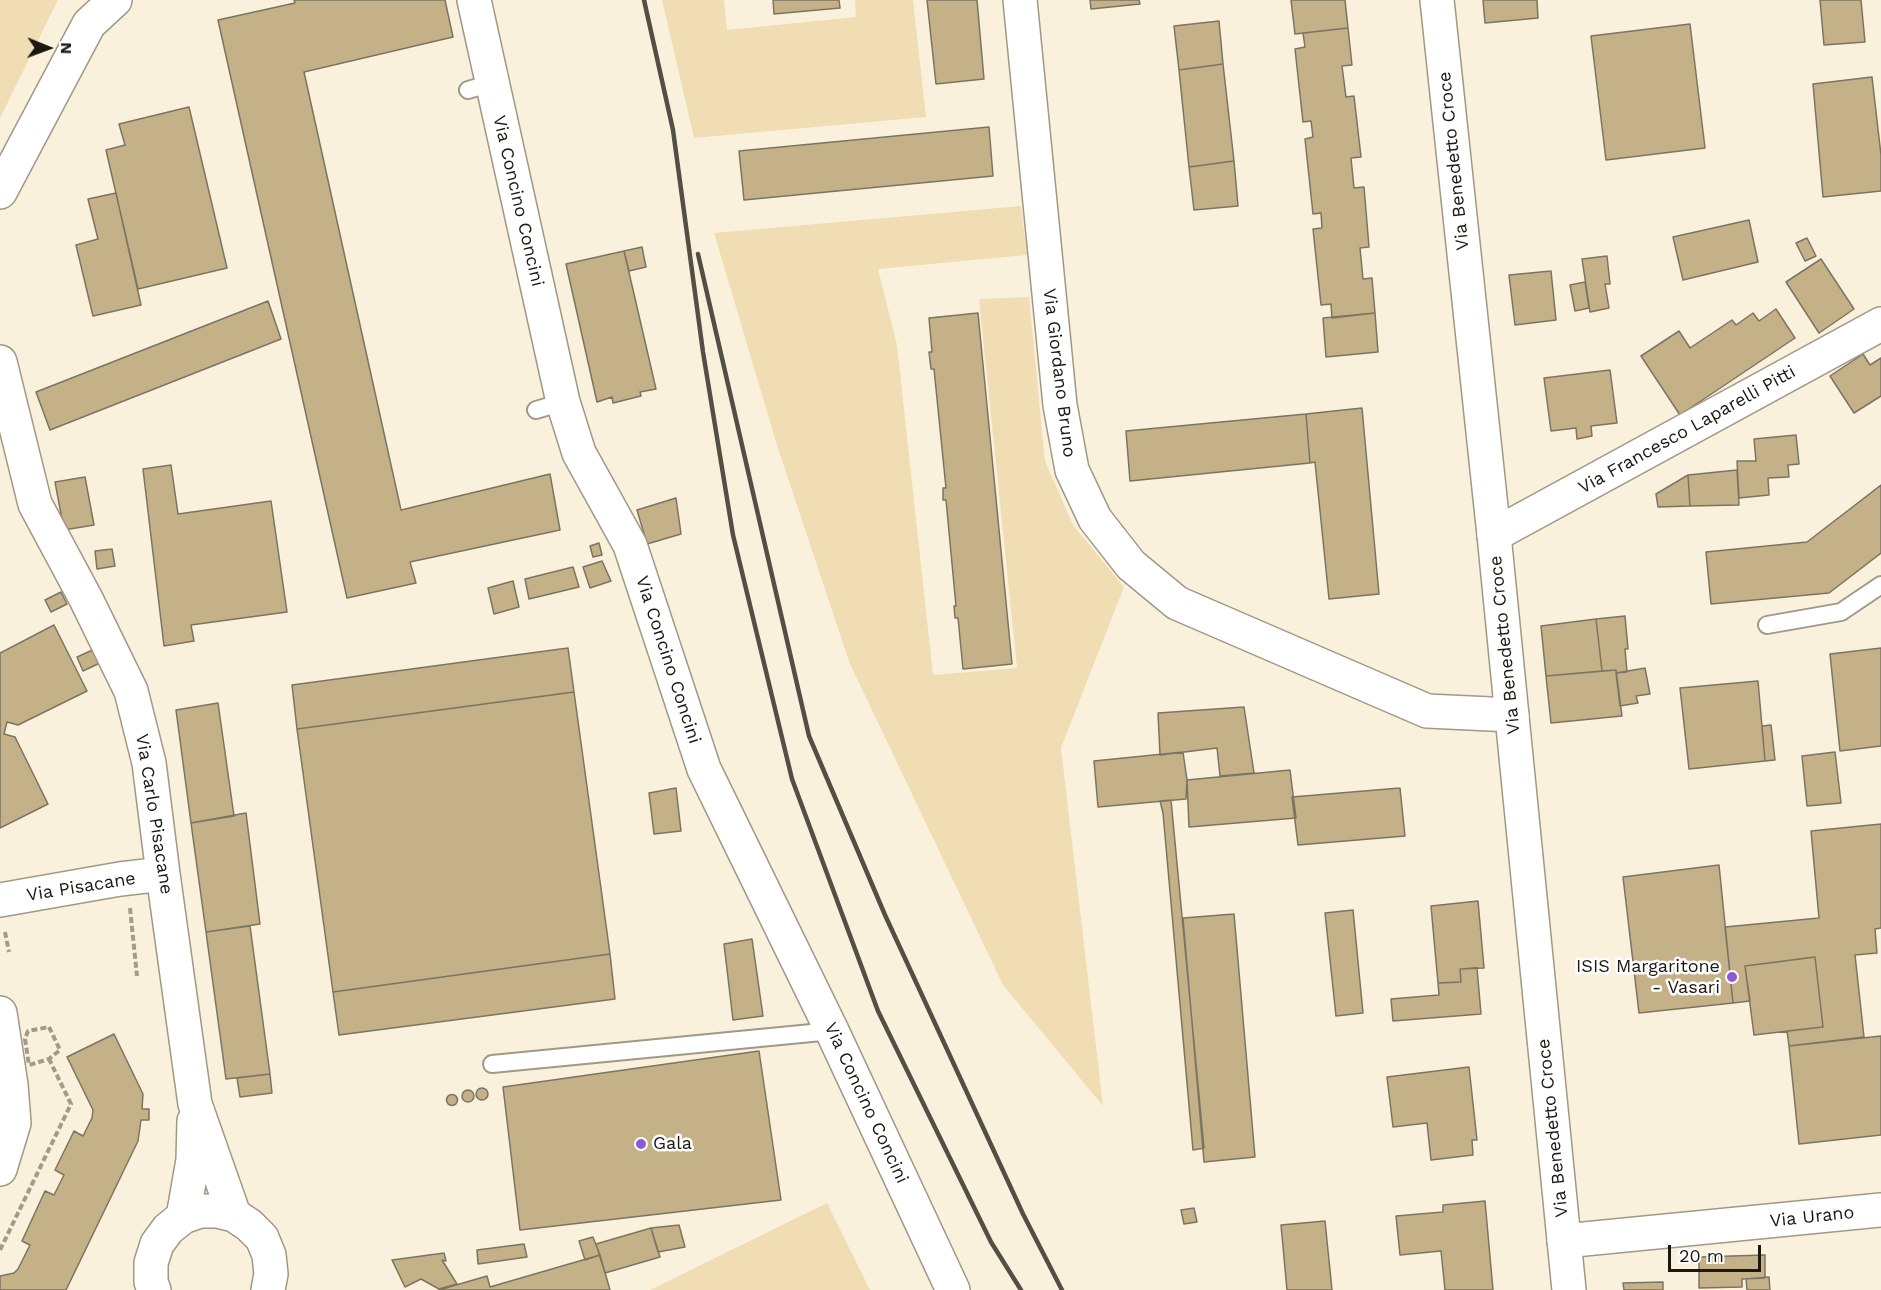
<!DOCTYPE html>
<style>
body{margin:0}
#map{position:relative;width:1881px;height:1290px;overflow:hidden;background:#faf1dd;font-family:"Work Sans",sans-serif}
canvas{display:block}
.north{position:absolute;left:18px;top:18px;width:60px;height:60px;-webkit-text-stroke:4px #fff;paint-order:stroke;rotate:91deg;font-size:16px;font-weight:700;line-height:24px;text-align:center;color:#1b1811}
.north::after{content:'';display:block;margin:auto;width:21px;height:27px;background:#1b1811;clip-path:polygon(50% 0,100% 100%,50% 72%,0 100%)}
.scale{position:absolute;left:1668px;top:1245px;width:93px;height:27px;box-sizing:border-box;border:3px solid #1b1811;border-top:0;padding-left:8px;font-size:18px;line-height:21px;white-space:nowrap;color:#1b1811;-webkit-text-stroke:4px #fff;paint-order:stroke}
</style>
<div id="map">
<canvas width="1881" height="1290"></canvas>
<div class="north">N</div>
<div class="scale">20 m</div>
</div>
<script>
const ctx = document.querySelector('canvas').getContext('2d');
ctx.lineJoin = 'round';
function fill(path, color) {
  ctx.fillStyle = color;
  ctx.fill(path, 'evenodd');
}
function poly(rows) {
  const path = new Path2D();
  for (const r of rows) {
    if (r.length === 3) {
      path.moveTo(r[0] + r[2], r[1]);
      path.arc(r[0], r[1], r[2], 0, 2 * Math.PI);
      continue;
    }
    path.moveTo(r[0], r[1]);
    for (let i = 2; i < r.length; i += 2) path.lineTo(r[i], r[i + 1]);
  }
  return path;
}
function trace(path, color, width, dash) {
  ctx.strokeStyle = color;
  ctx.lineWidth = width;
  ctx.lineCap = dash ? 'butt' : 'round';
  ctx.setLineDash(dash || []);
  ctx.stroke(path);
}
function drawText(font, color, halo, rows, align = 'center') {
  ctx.font = font + ' "Work Sans",sans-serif';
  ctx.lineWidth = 5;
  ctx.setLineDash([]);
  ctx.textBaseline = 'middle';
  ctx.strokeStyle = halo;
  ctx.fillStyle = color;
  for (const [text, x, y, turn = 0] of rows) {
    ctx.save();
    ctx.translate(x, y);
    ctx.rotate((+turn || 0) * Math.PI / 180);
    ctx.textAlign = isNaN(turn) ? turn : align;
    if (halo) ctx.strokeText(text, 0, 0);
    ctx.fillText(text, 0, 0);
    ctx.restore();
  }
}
fill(poly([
 [0,0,58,0,0,118],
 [662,0,724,0,727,30,856,17,855,0,913,0,926,117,694,138],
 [1021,206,1027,255,878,269,897,345,933,675,1017,668,979,299,1029,297,1045,461,1073,525,1124,587,1061,748,1103,1106,1003,985,850,664,776,442,714,233],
 [827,1203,870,1290,650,1290]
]), '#f0ddb4');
const building = poly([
 [294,0,445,0,453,37,304,72,401,510,550,474,560,530,410,562,416,583,347,598,218,20,295,3,294,0],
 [773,0,839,0,840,8,774,14,773,0],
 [927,0,977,0,984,79,936,84,927,0],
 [1090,0,1139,0,1140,4,1091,9,1090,0],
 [1291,0,1345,0,1348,28,1295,34,1291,0],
 [1483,0,1537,0,1538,18,1485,23,1483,0],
 [1820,0,1861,0,1865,42,1824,45,1820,0],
 [1219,21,1223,64,1179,70,1174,26,1219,21],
 [1690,24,1705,148,1606,160,1591,36,1690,24],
 [1348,28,1352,65,1342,66,1346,97,1354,96,1361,157,1351,158,1354,188,1364,187,1369,247,1360,248,1363,279,1372,278,1375,313,1332,318,1331,304,1321,305,1313,229,1322,228,1321,213,1313,214,1305,139,1313,137,1311,121,1303,122,1295,49,1305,47,1303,33,1348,28],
 [1223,64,1234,161,1189,167,1179,70,1223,64],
 [1872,77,1881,155,1881,191,1823,197,1813,84,1872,77],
 [189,107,227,268,138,289,106,150,125,145,119,124,189,107],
 [989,127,993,176,744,200,739,151,989,127],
 [1234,161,1238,206,1194,210,1189,167,1234,161],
 [116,193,141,305,93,316,76,245,98,239,88,199,116,193],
 [1749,220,1758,262,1683,280,1673,237,1749,220],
 [1807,238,1816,256,1805,261,1796,243,1807,238],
 [642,247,646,267,629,271,624,251,642,247],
 [624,251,656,389,640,392,641,396,613,403,612,397,597,402,566,264,624,251],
 [1607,256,1610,284,1605,284,1609,308,1590,312,1582,259,1607,256],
 [1821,259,1854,309,1819,333,1786,282,1821,259],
 [1551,271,1556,320,1515,325,1509,275,1551,271],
 [1585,282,1589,308,1575,311,1570,285,1585,282],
 [268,301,281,339,50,430,36,392,268,301],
 [1776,309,1795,338,1680,415,1641,356,1679,331,1690,348,1732,320,1736,325,1753,313,1759,321,1776,309],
 [978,313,1012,664,963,669,958,618,955,618,954,606,956,606,946,500,943,500,943,488,946,488,934,369,931,369,929,352,932,352,929,318,978,313],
 [1375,313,1378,352,1326,357,1323,318,1375,313],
 [1863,354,1870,365,1881,358,1881,396,1854,413,1830,376,1863,354],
 [1610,370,1617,423,1591,426,1592,436,1577,439,1576,428,1551,431,1544,378,1610,370],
 [1362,408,1379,594,1329,599,1315,462,1310,463,1306,414,1362,408],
 [1306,414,1310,463,1130,481,1126,431,1306,414],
 [1796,435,1799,464,1788,465,1789,477,1768,478,1769,495,1739,498,1737,461,1756,461,1754,439,1796,435],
 [171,465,178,514,271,501,287,612,191,625,194,641,164,646,143,469,171,465],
 [1737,470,1739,505,1690,506,1688,475,1737,470],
 [1688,475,1690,506,1658,507,1656,494,1688,475],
 [85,477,94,525,64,530,55,482,85,477],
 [1881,485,1881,553,1829,593,1711,604,1706,552,1807,542,1881,485],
 [676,498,681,534,647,544,637,510,676,498],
 [599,543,602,555,593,557,590,546,599,543],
 [112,549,115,566,97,569,95,551,112,549],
 [602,561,611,581,590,588,583,567,602,561],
 [573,567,579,587,529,599,525,579,573,567],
 [513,581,519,607,494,614,488,588,513,581],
 [61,592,67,604,51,612,45,600,61,592],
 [1625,616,1628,649,1625,649,1627,672,1616,673,1616,670,1602,671,1596,619,1625,616],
 [1596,619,1602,671,1546,676,1541,626,1596,619],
 [54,625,87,691,18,725,7,722,4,734,15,737,48,804,0,828,0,653,54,625],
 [568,648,574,692,297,729,292,685,568,648],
 [1881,648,1881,746,1840,751,1830,654,1881,648],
 [95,649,102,662,83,671,77,657,95,649],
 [1645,668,1650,694,1636,696,1638,703,1620,706,1616,673,1645,668],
 [1616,670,1622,716,1551,723,1546,676,1616,670],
 [1758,681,1765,761,1689,769,1680,688,1758,681],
 [574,692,610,954,333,992,297,729,574,692],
 [218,703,234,816,191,823,176,710,218,703],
 [1244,707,1254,773,1220,776,1217,748,1160,755,1158,713,1244,707],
 [1771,725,1775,760,1765,761,1762,726,1771,725],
 [1183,752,1187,780,1186,799,1098,807,1094,761,1183,752],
 [1835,752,1841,803,1807,806,1802,756,1835,752],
 [1290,770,1296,818,1189,827,1187,780,1290,770],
 [676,788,681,831,654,834,649,793,676,788],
 [1400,788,1405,836,1298,845,1292,797,1400,788],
 [1171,800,1204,1148,1193,1150,1163,813,1160,801,1171,800],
 [246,813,260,924,206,932,191,823,246,813],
 [1881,824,1881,928,1875,929,1877,953,1855,955,1864,1037,1789,1046,1787,1031,1823,1027,1815,957,1745,966,1750,1001,1733,1003,1725,927,1819,918,1811,831,1881,824],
 [1719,865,1733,1003,1639,1013,1623,877,1719,865],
 [1478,901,1484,968,1460,969,1461,982,1438,983,1431,906,1478,901],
 [1353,910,1363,1013,1336,1016,1325,913,1353,910],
 [1234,914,1255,1157,1204,1162,1183,918,1234,914],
 [250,926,270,1074,226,1079,206,932,250,926],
 [752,939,763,1016,733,1020,724,944,752,939],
 [610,954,615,999,339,1035,333,992,610,954],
 [1815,957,1823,1027,1754,1035,1745,966,1815,957],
 [1477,968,1481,1014,1393,1021,1391,999,1439,995,1438,983,1461,982,1460,969,1477,968],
 [114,1034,143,1094,142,1109,149,1109,149,1120,141,1120,138,1141,66,1290,0,1290,0,1276,14,1273,18,1269,30,1245,22,1241,45,1191,54,1195,64,1175,55,1170,74,1131,83,1136,92,1118,93,1110,67,1057,114,1034],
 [1881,1036,1881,1135,1799,1144,1789,1046,1881,1036],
 [759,1051,781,1200,520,1230,503,1087,759,1051],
 [1469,1067,1477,1140,1472,1140,1473,1155,1431,1160,1427,1123,1393,1127,1387,1077,1469,1067],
 [270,1074,272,1093,240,1097,237,1078,270,1074],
 [482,1094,6],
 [468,1096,6],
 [452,1100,5.5],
 [1485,1201,1493,1290,1445,1290,1441,1251,1400,1255,1396,1216,1443,1212,1443,1205,1485,1201],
 [1194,1208,1197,1222,1184,1224,1181,1210,1194,1208],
 [1325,1221,1332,1290,1287,1290,1281,1225,1325,1221],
 [679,1225,685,1247,658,1252,651,1228,679,1225],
 [651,1228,660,1257,605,1273,596,1244,651,1228],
 [593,1237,600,1255,585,1260,579,1241,593,1237],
 [524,1244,527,1257,478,1264,477,1250,524,1244],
 [444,1253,446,1261,442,1260,457,1284,439,1289,421,1279,405,1287,392,1260,444,1253],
 [600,1255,610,1290,439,1290,487,1276,490,1287,600,1255],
 [1765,1255,1765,1278,1742,1279,1742,1287,1699,1288,1699,1257,1765,1255],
 [1769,1277,1770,1290,1747,1290,1746,1279,1769,1277],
 [1663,1282,1663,1290,1624,1290,1623,1283,1663,1282]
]);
fill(building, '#c4b187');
trace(building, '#7c7463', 1.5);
const service = poly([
 [468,90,492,83],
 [536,410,563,402],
 [1767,625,1841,612,1881,585],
 [492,1064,832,1031]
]);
const minor = poly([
 [474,0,563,402,579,453,630,545,704,769,832,1031,953,1290],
 [1020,0,1060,405,1072,470,1095,519,1131,565,1177,603,1427,711,1512,715],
 [0,192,89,24,115,0],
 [0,362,35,504,86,599,131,691,149,763,163,874,195,1104,234,1215],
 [1494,535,1881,324],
 [0,900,120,879,163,874],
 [0,1013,11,1085,14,1123,0,1169],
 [183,1217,193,1160,194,1121],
 [1564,1241,1881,1210],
 [154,1290,151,1282,151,1263,157,1244,168,1229,183,1217,200,1211,217,1211,234,1215,249,1225,262,1238,269,1255,271,1274,268,1290]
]);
const secondary = poly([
 [1437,0,1494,535,1569,1290]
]);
trace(service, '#a19886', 20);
trace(minor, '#a19886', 36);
trace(secondary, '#a19886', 36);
trace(poly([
 [130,908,137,976],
 [5,932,9,952],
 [49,1027,60,1050,49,1059,29,1065,25,1039,28,1031,49,1027],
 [0,1250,71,1104,49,1059]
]), '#a19b8c', 4, [6, 3]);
trace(service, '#fff', 16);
trace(minor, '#fff', 33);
trace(secondary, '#fff', 33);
trace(poly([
 [644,0,673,130,703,352,733,535,792,779,878,1011,991,1242,1021,1290],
 [698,254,809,736,885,915,1023,1214,1062,1290]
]), '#544f45', 4.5);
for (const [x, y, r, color] of [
 [1732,977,6,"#8a5bd4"],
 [641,1144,6,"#8a5bd4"]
]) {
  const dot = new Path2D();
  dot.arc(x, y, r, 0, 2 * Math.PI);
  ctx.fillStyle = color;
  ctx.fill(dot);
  trace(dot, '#fff', 2);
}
drawText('18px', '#1b1811', '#fff', [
 ["Via Benedetto Croce",1454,161,-96],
 ["Via Concino Concini",518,201,77],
 ["Via Giordano Bruno",1059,373,83],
 ["Via Francesco Laparelli Pitti",1687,430,-29],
 ["Via Benedetto Croce",1505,645,-96],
 ["Via Concino Concini",668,660,72],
 ["Via Carlo Pisacane",154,814,81],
 ["Via Pisacane",81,887,-9],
 ["Via Concino Concini",866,1103,65],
 ["Via Benedetto Croce",1553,1128,-96],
 ["Via Urano",1812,1217,-6]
]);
drawText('18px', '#1b1811', '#fff', [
 ["ISIS Margaritone",1720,967],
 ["- Vasari",1720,988],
 ["Gala",653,1144,"left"]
], 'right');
</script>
